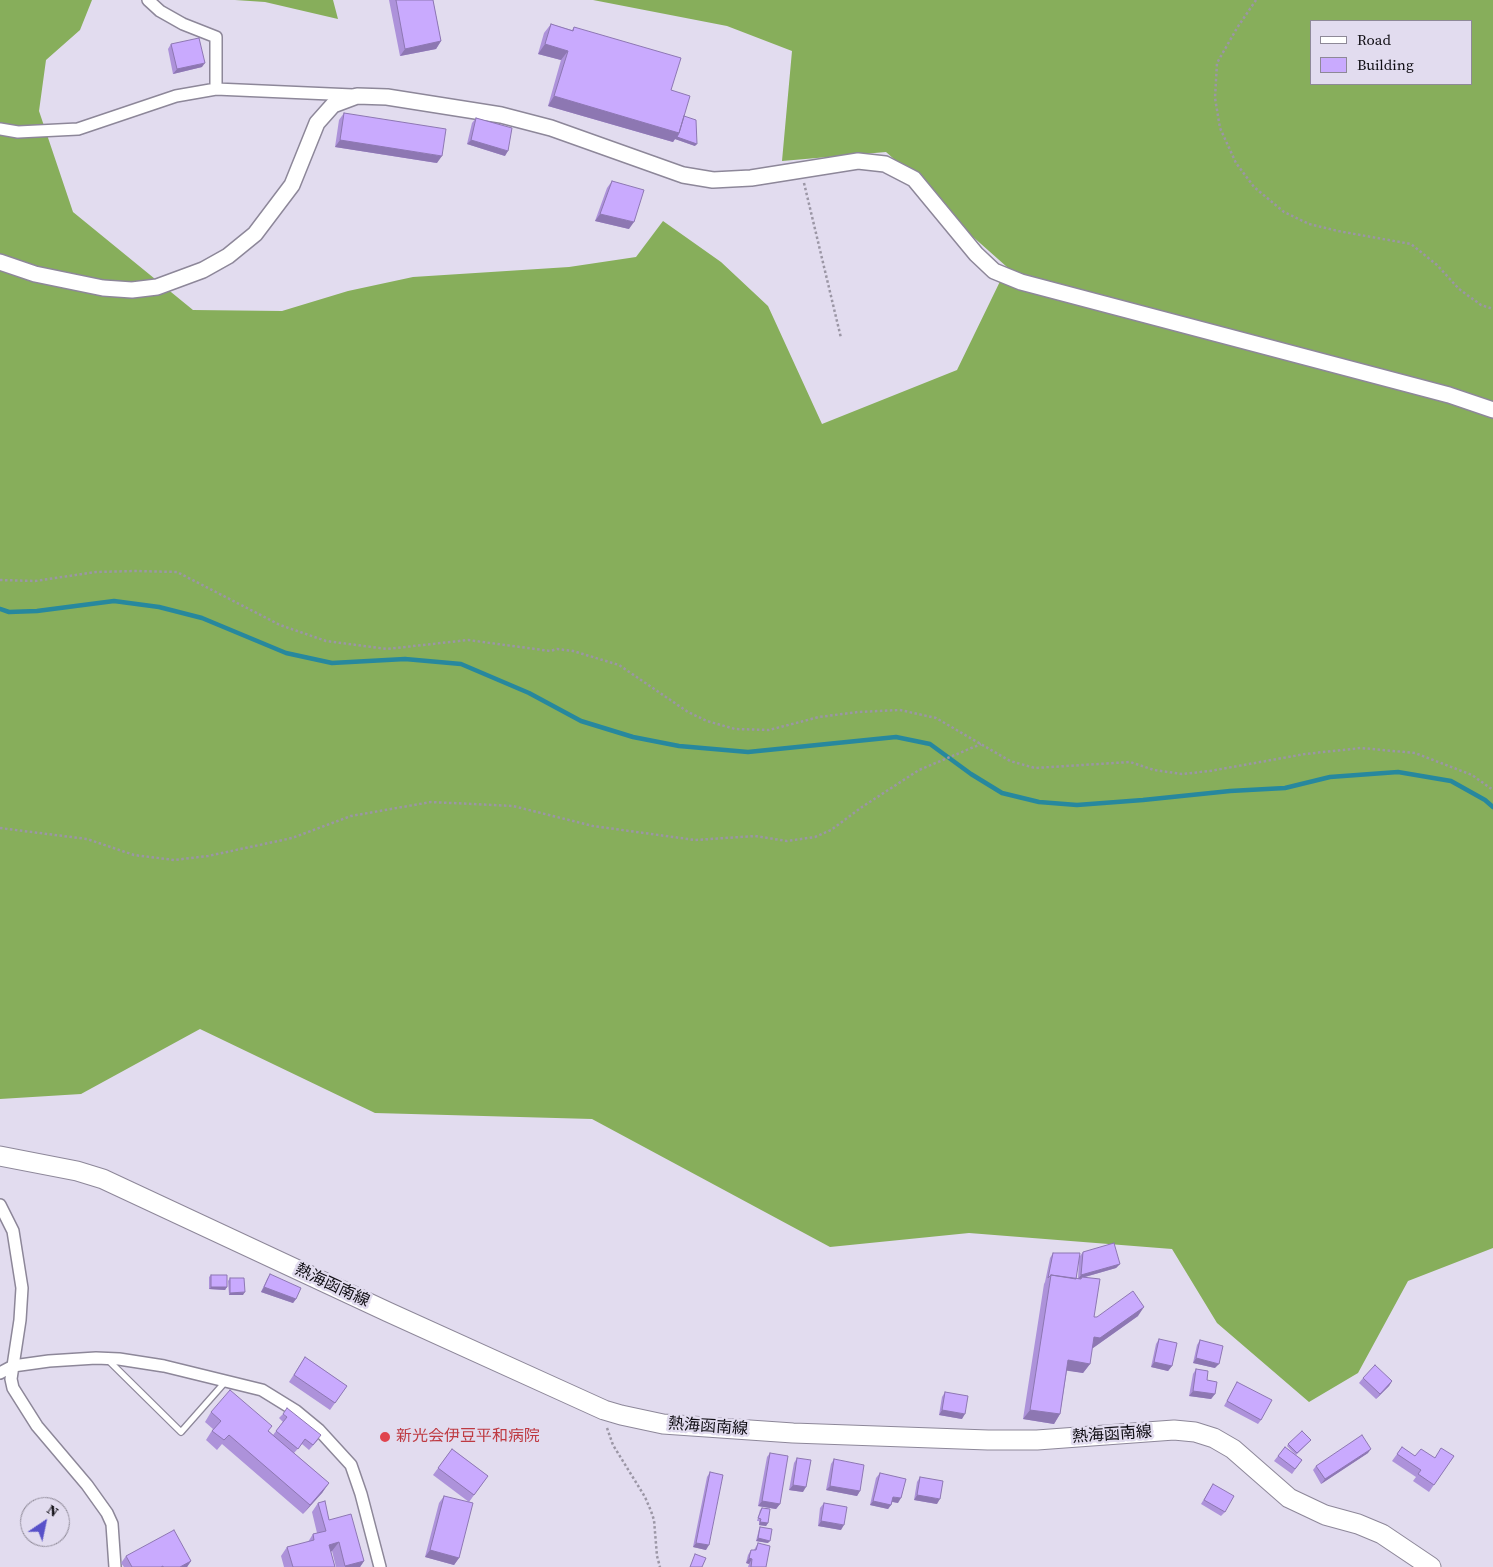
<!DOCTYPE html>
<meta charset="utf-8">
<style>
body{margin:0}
#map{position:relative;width:1493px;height:1567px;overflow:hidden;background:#e2dcef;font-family:"Source Serif 4",serif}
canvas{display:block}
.legend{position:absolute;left:1310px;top:20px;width:162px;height:65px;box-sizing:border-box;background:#e2dcef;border:1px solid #8e8997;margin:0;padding:6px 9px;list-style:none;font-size:15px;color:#0f0d13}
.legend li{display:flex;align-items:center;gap:10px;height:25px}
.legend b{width:25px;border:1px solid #8e8997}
.north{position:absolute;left:20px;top:1497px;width:50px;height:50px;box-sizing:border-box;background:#e2dcef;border:1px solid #8e8997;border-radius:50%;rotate:34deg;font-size:14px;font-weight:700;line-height:20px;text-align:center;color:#0f0d13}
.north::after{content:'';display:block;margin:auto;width:18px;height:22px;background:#5851c9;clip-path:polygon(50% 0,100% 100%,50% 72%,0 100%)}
</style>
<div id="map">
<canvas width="1493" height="1567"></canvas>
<ul class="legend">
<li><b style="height:6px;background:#fff"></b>Road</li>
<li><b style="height:14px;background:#c9aafe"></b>Building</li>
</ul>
<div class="north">N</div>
</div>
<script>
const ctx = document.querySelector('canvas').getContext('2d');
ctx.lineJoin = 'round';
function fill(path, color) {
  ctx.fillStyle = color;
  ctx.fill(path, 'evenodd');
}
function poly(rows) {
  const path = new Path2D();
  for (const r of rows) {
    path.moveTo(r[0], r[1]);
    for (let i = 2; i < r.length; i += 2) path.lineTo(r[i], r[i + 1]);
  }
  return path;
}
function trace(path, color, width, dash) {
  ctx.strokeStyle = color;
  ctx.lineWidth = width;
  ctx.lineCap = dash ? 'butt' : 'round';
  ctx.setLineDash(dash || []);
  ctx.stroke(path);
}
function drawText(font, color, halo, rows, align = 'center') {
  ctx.font = font + ' "Source Serif 4","Noto Sans JP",serif';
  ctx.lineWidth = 5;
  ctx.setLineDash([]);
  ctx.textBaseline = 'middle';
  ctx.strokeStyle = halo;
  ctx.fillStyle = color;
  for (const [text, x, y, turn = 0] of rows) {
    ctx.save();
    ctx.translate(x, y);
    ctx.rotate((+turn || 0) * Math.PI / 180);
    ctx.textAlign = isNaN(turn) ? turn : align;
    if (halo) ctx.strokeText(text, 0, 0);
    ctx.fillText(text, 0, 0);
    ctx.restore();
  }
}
fill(poly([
 [0,0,92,0,80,30,46,60,39,111,73,212,193,310,282,311,348,291,413,277,569,267,636,257,663,221,721,262,768,306,822,424,957,370,1007,267,954,220,939,199,886,152,782,161,792,51,727,26,593,0,1493,0,1493,1248,1408,1281,1358,1373,1309,1402,1217,1323,1172,1249,969,1233,830,1247,592,1119,375,1113,200,1029,81,1094,0,1099],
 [1312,21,1472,21,1472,84,1312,84],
 [235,0,333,0,338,19,265,2]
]), '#87ae5b');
trace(poly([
 [0,609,9,612,37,611,114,601,159,607,202,618,286,653,332,663,405,659,461,664,529,693,581,721,633,737,679,746,748,752,896,737,930,744,971,774,1002,793,1039,802,1077,805,1143,800,1230,791,1285,788,1330,777,1398,772,1451,781,1485,800,1493,807]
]), '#27889e', 4.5);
const service = poly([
 [108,1360,181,1432,226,1381]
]);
const minor = poly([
 [148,0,160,11,183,24,216,37,216,89],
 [0,129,18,132,78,129,176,96,216,89,353,95],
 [0,1205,13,1231,22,1288,20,1320,11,1379,13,1388,37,1426,87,1485,107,1513,112,1524,115,1567],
 [0,1373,13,1366,49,1361,96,1358,119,1359,164,1366,262,1390,296,1411,319,1430,351,1465,361,1494,380,1567]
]);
const tertiary = poly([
 [0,262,35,274,103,288,132,290,157,287,203,270,228,256,255,234,292,185,317,123,333,105,357,96,387,97,501,115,551,128,683,175,713,180,751,178,858,161,885,164,914,179,976,254,994,271,1021,282,1449,395,1493,410]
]);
const primary = poly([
 [0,1156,77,1171,103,1179,388,1312,604,1410,621,1415,663,1424,793,1433,988,1440,1037,1440,1174,1430,1195,1432,1214,1438,1233,1449,1289,1498,1325,1515,1358,1524,1382,1534,1431,1567]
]);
trace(service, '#8d8799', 8);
trace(minor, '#8d8799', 14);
trace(tertiary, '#8d8799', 18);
trace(primary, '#8d8799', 21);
trace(poly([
 [1256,0,1237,28,1217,63,1215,98,1220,128,1236,163,1254,187,1284,212,1309,224,1338,231,1411,244,1437,265,1459,289,1481,305,1493,309],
 [804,183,841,338],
 [0,580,35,581,96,572,136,571,177,572,280,625,326,641,387,649,468,640,550,651,557,649,573,651,619,665,688,712,707,721,735,729,769,730,819,717,858,712,900,710,936,718,1010,761,1035,768,1130,762,1154,770,1182,774,1210,771,1305,754,1361,748,1415,753,1472,775,1493,790],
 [0,828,87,839,134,855,174,860,208,856,292,838,351,816,431,802,513,806,593,826,695,840,755,836,787,841,815,837,831,830,862,807,919,770,981,744],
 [607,1428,613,1445,645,1497,651,1511,654,1520,657,1556,660,1567]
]), '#9b96a5', 2.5, [2.5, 2.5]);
trace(service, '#fff', 5.5);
trace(minor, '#fff', 11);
trace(tertiary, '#fff', 15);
trace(primary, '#fff', 19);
fill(poly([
 [389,0,433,0,441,41,436,49,400,56],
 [551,24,572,30,574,27,671,90,684,116,695,146,675,139,673,142,548,106,561,60,538,54,544,33],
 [171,44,202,67,173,74,168,49],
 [344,113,437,163,335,147,339,120],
 [476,118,505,156,467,144,472,123],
 [612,181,629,229,595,221,607,188],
 [1083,1252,1120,1264,1116,1268,1085,1277,1094,1317,1138,1316,1093,1348,1092,1347,1090,1364,1083,1373,1067,1370,1060,1414,1054,1424,1023,1419,1044,1284,1045,1282,1050,1258,1053,1253,1080,1256],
 [1079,1259,1078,1279,1076,1279],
 [270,1274,296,1299,293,1303,261,1292,267,1279],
 [211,1275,227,1287,225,1290,209,1289,209,1277],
 [230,1278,243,1295,229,1295,228,1281],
 [1159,1339,1172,1366,1168,1371,1151,1367,1156,1344],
 [1200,1340,1215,1368,1193,1363,1197,1345],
 [305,1357,347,1386,330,1410,289,1382],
 [1196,1369,1215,1394,1211,1399,1189,1396,1193,1374],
 [1363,1378,1392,1381,1389,1386,1376,1399,1359,1383],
 [1237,1382,1261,1420,1258,1424,1224,1406],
 [945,1392,962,1419,939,1415,942,1397],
 [211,1412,269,1431,273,1435,283,1422,279,1418,283,1414,318,1440,309,1450,302,1444,294,1453,329,1483,322,1493,303,1514,222,1444,217,1450,206,1440,213,1429,205,1422],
 [1309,1442,1296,1455,1287,1446,1288,1444],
 [1285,1447,1302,1460,1292,1474,1274,1461],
 [1402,1447,1415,1456,1434,1458,1454,1456,1429,1492,1413,1481,1416,1477,1392,1461],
 [452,1449,488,1476,469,1502,433,1475],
 [770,1453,780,1504,776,1509,758,1506,767,1457],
 [1368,1453,1321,1484,1313,1470,1316,1466],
 [797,1458,803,1492,789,1490,794,1463],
 [834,1459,860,1491,857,1496,826,1490,831,1464],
 [710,1472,706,1550,693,1547,707,1477],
 [880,1473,898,1503,892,1502,891,1505,888,1509,870,1505,876,1478],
 [920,1477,937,1504,914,1500,917,1482],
 [1213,1484,1225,1512,1221,1516,1201,1504],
 [444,1496,459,1558,454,1565,425,1557,439,1503],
 [318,1503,329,1520,364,1561,360,1567,336,1567,332,1551,331,1552,335,1567,284,1567,281,1556,287,1547,308,1542,313,1534,317,1533,312,1512],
 [824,1503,841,1530,818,1526,820,1508],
 [762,1508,768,1523,766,1526,759,1525,759,1521,757,1521,760,1510],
 [760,1527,768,1543,756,1541,759,1529],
 [758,1543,766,1567,748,1567,749,1564,746,1563,748,1555,751,1550,754,1550],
 [126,1556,191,1561,187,1567,124,1567,121,1563]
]), '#ad92da');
fill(poly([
 [441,41,436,49,400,56,405,49],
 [545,44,568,51,561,60,538,54],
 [205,63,202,67,173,74,177,69],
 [554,96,679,133,697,144,695,146,675,139,673,142,548,106],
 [340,140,442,156,437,163,335,147],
 [471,140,508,151,505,156,467,144],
 [600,214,634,222,629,229,595,221],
 [1120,1264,1116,1268,1081,1278,1082,1277,1080,1279,1078,1279,1081,1275],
 [211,1287,227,1287,225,1290,209,1289],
 [264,1287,296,1299,293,1303,261,1292],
 [245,1292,243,1295,229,1295,230,1293],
 [1144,1307,1138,1316,1093,1348,1087,1347,1094,1337],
 [1196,1358,1219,1364,1215,1368,1193,1363],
 [1068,1360,1090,1364,1083,1373,1062,1370],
 [1154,1362,1172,1366,1168,1371,1151,1367],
 [1392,1381,1389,1386,1376,1399,1380,1394],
 [1193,1391,1215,1394,1211,1399,1189,1396],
 [942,1410,965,1414,962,1419,939,1415],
 [1030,1410,1060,1414,1054,1424,1023,1419],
 [1371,1449,1368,1453,1321,1484,1325,1479],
 [329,1483,322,1493,303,1514,310,1505],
 [793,1485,806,1487,803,1492,789,1490],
 [830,1486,860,1491,857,1496,826,1490],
 [917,1495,940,1499,937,1504,914,1500],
 [893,1497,901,1498,898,1503,889,1501],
 [762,1501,780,1504,776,1509,758,1506],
 [873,1501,891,1505,888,1509,870,1505],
 [821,1521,844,1525,841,1530,818,1526],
 [760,1522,768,1523,766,1526,759,1525],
 [758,1538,770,1541,768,1543,756,1541],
 [339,1542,332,1551,323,1554,329,1545],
 [696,1543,709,1545,706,1550,693,1547],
 [430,1550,459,1558,454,1565,425,1557],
 [749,1558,752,1559,749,1564,746,1563],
 [191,1561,187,1567,180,1567],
 [364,1561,360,1567,345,1567,345,1566]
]), '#8d77b2');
const building = poly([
 [396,0,433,0,441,41,405,49,396,0],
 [551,24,573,31,574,27,681,58,671,90,690,96,679,133,554,96,568,51,545,44,551,24],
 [199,38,205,63,177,69,171,44,199,38],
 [344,113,446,129,442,156,340,140,344,113],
 [684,116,696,120,697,144,677,137,679,133,684,116],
 [476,118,512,128,508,151,471,140,476,118],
 [612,181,644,190,634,222,600,214,612,181],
 [1114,1243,1120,1264,1081,1275,1083,1252,1114,1243],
 [1053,1253,1080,1253,1076,1279,1051,1275,1048,1278,1053,1253],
 [270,1274,301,1288,296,1299,264,1287,270,1274],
 [211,1275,227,1275,227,1287,211,1287,211,1275],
 [1051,1275,1081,1279,1082,1277,1100,1279,1094,1317,1097,1317,1133,1291,1144,1307,1100,1338,1094,1337,1090,1364,1068,1360,1060,1414,1030,1410,1051,1275],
 [230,1278,244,1278,245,1292,230,1293,230,1278],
 [1159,1339,1177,1343,1172,1366,1154,1362,1159,1339],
 [1200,1340,1223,1346,1219,1364,1196,1358,1200,1340],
 [305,1357,347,1386,335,1403,294,1375,305,1357],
 [1375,1365,1392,1381,1380,1394,1363,1378,1375,1365],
 [1196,1369,1208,1371,1207,1380,1217,1382,1215,1394,1193,1391,1196,1369],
 [1237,1382,1272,1400,1261,1420,1227,1401,1237,1382],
 [230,1390,272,1426,268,1431,329,1483,310,1505,229,1435,224,1440,212,1431,221,1421,211,1412,230,1390],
 [945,1392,968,1396,965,1414,942,1410,945,1392],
 [287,1408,321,1435,313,1445,305,1439,298,1449,276,1431,287,1417,283,1414,287,1408],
 [1302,1431,1311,1440,1297,1453,1288,1444,1302,1431],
 [1362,1435,1371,1449,1325,1479,1316,1466,1362,1435],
 [1285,1447,1302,1460,1295,1469,1278,1456,1285,1447],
 [1402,1447,1415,1456,1421,1449,1435,1458,1441,1448,1454,1456,1434,1485,1418,1474,1421,1470,1397,1454,1402,1447],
 [452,1449,488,1476,474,1495,438,1468,452,1449],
 [770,1453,788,1456,780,1504,762,1501,770,1453],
 [797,1458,811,1460,806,1487,793,1485,797,1458],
 [834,1459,864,1465,860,1491,830,1486,834,1459],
 [710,1472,723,1475,709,1545,696,1543,710,1472],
 [880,1473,906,1479,901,1498,893,1497,891,1505,873,1501,880,1473],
 [920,1477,943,1481,940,1499,917,1495,920,1477],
 [1213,1484,1234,1496,1225,1512,1204,1500,1213,1484],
 [444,1496,473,1503,459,1558,430,1550,444,1496],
 [325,1501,329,1520,351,1514,364,1561,345,1566,339,1542,329,1545,335,1567,293,1567,287,1547,314,1540,313,1534,326,1531,318,1503,325,1501],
 [824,1503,847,1507,844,1525,821,1521,824,1503],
 [762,1508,770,1509,768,1523,760,1522,761,1519,758,1518,762,1508],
 [760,1527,772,1529,770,1541,758,1538,760,1527],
 [174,1530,191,1561,180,1567,163,1567,163,1566,161,1567,132,1567,126,1556,174,1530],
 [758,1543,770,1546,766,1567,751,1567,752,1559,749,1558,751,1550,756,1550,758,1543],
 [695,1554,706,1558,702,1567,690,1567,695,1554]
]);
fill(building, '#c9aafe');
trace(building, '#8d77b2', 1);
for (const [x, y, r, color] of [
 [385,1437,6,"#e0444e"]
]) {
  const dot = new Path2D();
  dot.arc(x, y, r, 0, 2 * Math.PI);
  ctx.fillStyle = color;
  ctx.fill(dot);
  trace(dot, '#e2dcef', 2);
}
drawText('16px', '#0f0d13', '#e2dcef', [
 ["熱海函南線",332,1286,25],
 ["熱海函南線",708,1427,4],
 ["熱海函南線",1112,1435,-4]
]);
drawText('16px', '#be3a42', '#e2dcef', [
 ["新光会伊豆平和病院",396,1437]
], 'left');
</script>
